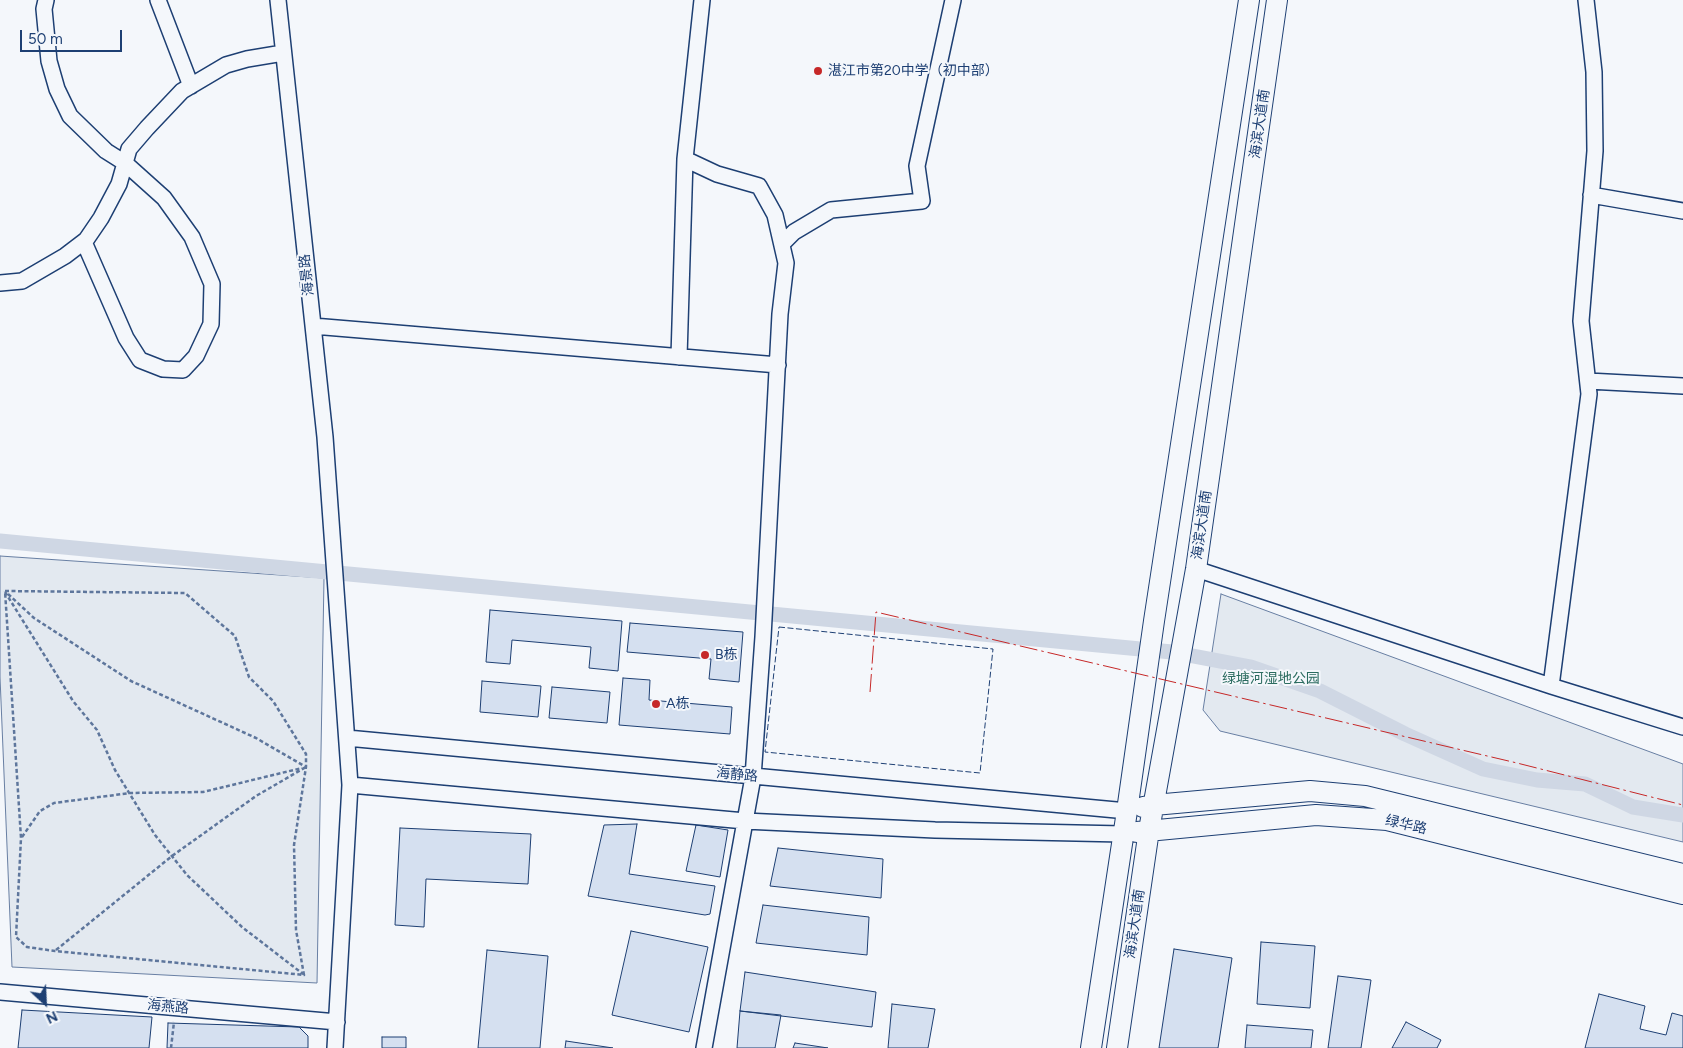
<!DOCTYPE html>
<meta charset="utf-8">
<style>
body{margin:0}
#map{position:relative;width:1683px;height:1048px;overflow:hidden;background:#f4f7fb;font-family:Figtree,sans-serif}
canvas{display:block}
.north{position:absolute;left:20px;top:978px;width:50px;height:50px;-webkit-text-stroke:4px #f4f7fb;paint-order:stroke;rotate:155deg;font-size:14px;font-weight:700;line-height:20px;text-align:center;color:#1d3f73}
.north::after{content:'';display:block;margin:auto;width:18px;height:22px;background:#1d3f73;clip-path:polygon(50% 0,100% 100%,50% 72%,0 100%)}
.scale{position:absolute;left:20px;top:30px;width:102px;height:22px;box-sizing:border-box;border:2px solid #1d3f73;border-top:0;padding-left:6px;font-size:15px;line-height:18px;white-space:nowrap;color:#1d3f73;-webkit-text-stroke:4px #f4f7fb;paint-order:stroke}
</style>
<div id="map">
<canvas width="1683" height="1048"></canvas>
<div class="north">N</div>
<div class="scale">50 m</div>
</div>
<script>
const ctx = document.querySelector('canvas').getContext('2d');
ctx.lineJoin = 'round';
function fill(path, color) {
  ctx.fillStyle = color;
  ctx.fill(path, 'evenodd');
}
function poly(rows) {
  const path = new Path2D();
  for (const r of rows) {
    path.moveTo(r[0], r[1]);
    for (let i = 2; i < r.length; i += 2) path.lineTo(r[i], r[i + 1]);
  }
  return path;
}
function trace(path, color, width, dash) {
  ctx.strokeStyle = color;
  ctx.lineWidth = width;
  ctx.lineCap = dash ? 'butt' : 'round';
  ctx.setLineDash(dash || []);
  ctx.stroke(path);
}
function drawText(font, color, halo, rows, align = 'center') {
  ctx.font = font + ' Figtree,"Noto Sans SC",sans-serif';
  ctx.lineWidth = 4;
  ctx.setLineDash([]);
  ctx.textBaseline = 'middle';
  ctx.strokeStyle = halo;
  ctx.fillStyle = color;
  for (const [text, x, y, turn = 0] of rows) {
    ctx.save();
    ctx.translate(x, y);
    ctx.rotate((+turn || 0) * Math.PI / 180);
    ctx.textAlign = isNaN(turn) ? turn : align;
    if (halo) ctx.strokeText(text, 0, 0);
    ctx.fillText(text, 0, 0);
    ctx.restore();
  }
}
const green = poly([
 [0,556,324,578,317,983,12,967,0,677,0,556],
 [1221,594,1683,764,1683,842,1220,731,1203,710,1221,594]
]);
fill(green, '#e3e9f0');
trace(green, '#687fa3', 1);
trace(poly([
 [0,541,1172,652,1251,667,1320,691,1405,734,1483,769,1537,780,1585,784,1633,807,1683,815]
]), '#cfd7e4', 15);
const building = poly([
 [490,610,622,621,618,671,589,668,591,647,512,640,510,664,486,662,490,610],
 [630,623,743,632,739,682,709,679,711,659,627,652,630,623],
 [623,678,650,680,649,700,732,707,730,734,619,725,623,678],
 [482,681,541,686,538,717,480,712,482,681],
 [552,687,610,692,607,723,549,718,552,687],
 [637,824,629,874,715,886,710,914,705,915,588,896,604,825,637,824],
 [696,825,728,830,720,877,686,871,696,825],
 [400,828,531,834,528,884,426,879,424,927,395,925,400,828],
 [778,848,883,859,881,898,770,886,778,848],
 [763,905,869,917,867,955,756,943,763,905],
 [631,931,708,947,689,1032,612,1015,631,931],
 [1261,942,1315,946,1310,1008,1257,1004,1261,942],
 [1174,949,1232,958,1218,1048,1159,1048,1174,949],
 [487,950,548,956,540,1048,478,1048,487,950],
 [745,972,876,992,872,1027,740,1011,745,972],
 [1338,976,1371,980,1361,1048,1328,1048,1338,976],
 [1599,994,1645,1006,1640,1029,1666,1035,1672,1013,1683,1016,1683,1048,1585,1048,1599,994],
 [892,1004,935,1009,928,1048,888,1048,892,1004],
 [22,1010,152,1017,149,1048,18,1048,22,1010],
 [740,1011,781,1015,775,1048,737,1048,740,1011],
 [1406,1022,1441,1040,1437,1048,1392,1048,1406,1022],
 [168,1023,299,1027,308,1036,308,1048,167,1048,168,1023],
 [1247,1025,1313,1030,1311,1048,1245,1048,1247,1025],
 [382,1037,406,1037,406,1048,382,1048,382,1037],
 [566,1041,613,1048,565,1048,566,1041],
 [795,1043,828,1048,793,1048,795,1043]
]);
fill(building, '#d5e0f0');
trace(building, '#1d3f73', 1);
const minor = poly([
 [46,0,44,9,49,61,57,89,70,116,106,151,125,163,164,198,192,237,212,284,211,324,196,356,183,370,163,369,140,360,126,338,84,242],
 [158,0,191,86],
 [278,0,325,437,350,785,335,1048],
 [685,159,717,174,759,186,775,215,786,263,780,314,763,637,753,777,704,1048],
 [1591,195,1683,211],
 [782,244,794,232,831,210,922,201,917,166,953,0],
 [0,283,22,281,65,256,86,240,101,218,119,184,129,149,147,128,182,91,226,65,247,59,283,53],
 [313,326,778,365],
 [679,357,685,159,702,0],
 [1588,381,1683,386],
 [1196,569,1551,686,1683,727],
 [1551,686,1589,394,1581,321,1595,151,1594,72,1586,0],
 [347,738,1127,811],
 [350,785,745,821,935,830,1123,834],
 [0,992,337,1022]
]);
const major = poly([
 [1143,807,1154,805,1310,791,1365,796,1683,874],
 [1137,832,1316,815,1387,820,1683,894],
 [1091,1048,1127,811,1154,621,1249,0],
 [1117,1048,1149,830,1196,569,1277,0]
]);
trace(minor, '#1d3f73', 18);
trace(major, '#1d3f73', 22);
trace(poly([
 [5,591,185,593,235,636,249,677,273,701,306,754,306,767,294,845,296,930,304,975,55,951,27,947,16,937,21,838,5,591],
 [5,592,73,701,97,730,115,770,155,835,187,875,242,927,303,974],
 [8,594,34,618,131,681,256,738,306,767],
 [22,837,40,811,54,803,130,793,203,792,302,768],
 [56,950,172,856,256,796,306,767],
 [171,1048,174,1022]
]), '#5e769c', 2.5, [4, 2.5]);
trace(minor, '#f4f7fb', 15);
trace(major, '#f4f7fb', 20);
trace(poly([
 [779,627,993,649,980,773,765,752,779,627]
]), '#1d3f73', 1, [6, 2.5]);
trace(poly([
 [870,692,876,612,1517,763,1683,805]
]), '#c62828', 1, [18, 4, 2.5, 4]);
for (const [x, y, r, color] of [
 [818,71,5,"#c62828"],
 [705,655,5,"#c62828"],
 [656,704,5,"#c62828"]
]) {
  const dot = new Path2D();
  dot.arc(x, y, r, 0, 2 * Math.PI);
  ctx.fillStyle = color;
  ctx.fill(dot);
  trace(dot, '#f4f7fb', 2);
}
drawText('14px', '#1d3f73', '#f4f7fb', [
 ["湛江市第20中学（初中部）",828,71],
 ["B栋",715,655],
 ["A栋",666,704]
], 'left');
drawText('14px', '#1d3f73', '#f4f7fb', [
 ["海滨大道南",1260,124,-82],
 ["海景路",307,275,-96],
 ["海滨大道南",1202,525,-82],
 ["海静路",737,775,5],
 ["绿华路",1406,825,13],
 ["海滨大道南",1135,924,-82],
 ["海燕路",168,1007,5]
]);
drawText('14px', '#2c6c60', '#f4f7fb', [
 ["绿塘河湿地公园",1271,679]
]);
</script>
